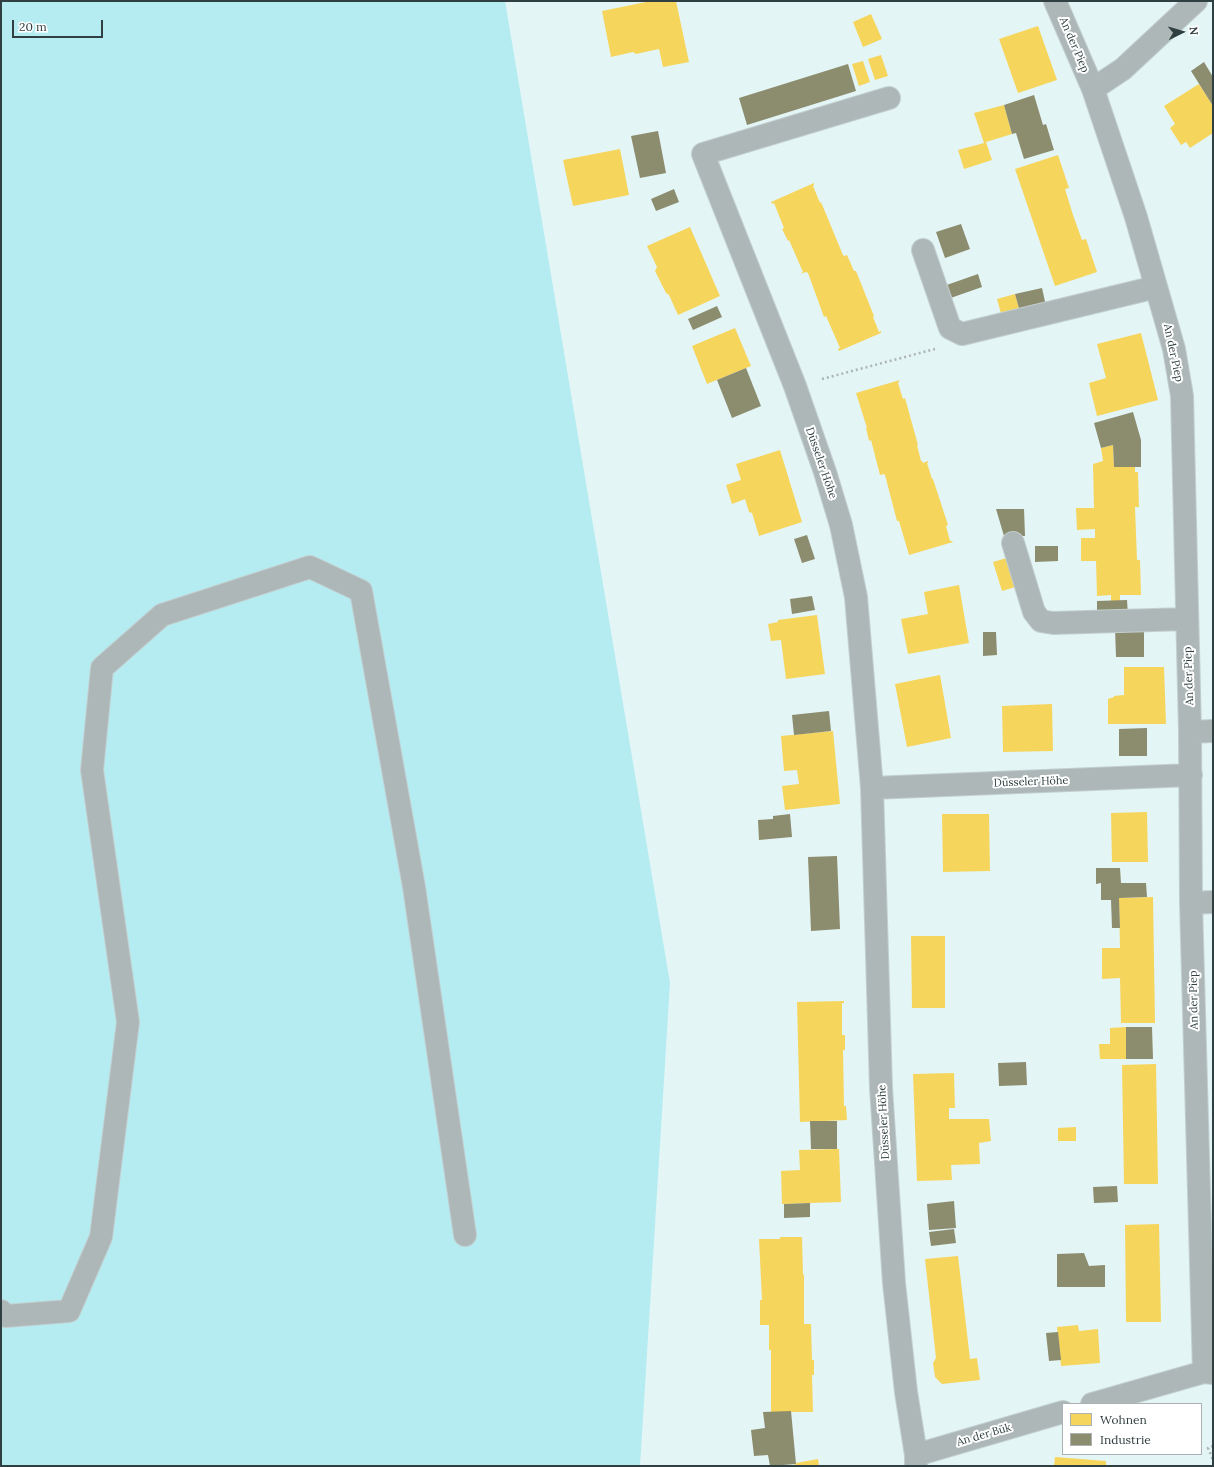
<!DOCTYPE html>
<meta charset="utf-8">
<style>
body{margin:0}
#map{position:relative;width:1214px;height:1467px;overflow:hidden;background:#e4f5f6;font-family:Lora,serif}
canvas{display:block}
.frame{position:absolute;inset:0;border:2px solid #303f41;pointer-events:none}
.legend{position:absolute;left:1062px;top:1403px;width:140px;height:52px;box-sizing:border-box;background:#fff;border:1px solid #acb2b3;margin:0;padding:5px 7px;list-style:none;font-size:12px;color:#303f41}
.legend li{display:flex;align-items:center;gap:8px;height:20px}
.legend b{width:20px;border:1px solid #acb2b3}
.north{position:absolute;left:1162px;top:12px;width:40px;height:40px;-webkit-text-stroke:3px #fff;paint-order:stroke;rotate:85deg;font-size:11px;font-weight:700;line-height:16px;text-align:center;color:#303f41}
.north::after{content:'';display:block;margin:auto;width:14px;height:18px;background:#303f41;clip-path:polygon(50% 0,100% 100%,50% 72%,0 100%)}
.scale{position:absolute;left:12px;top:20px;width:91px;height:18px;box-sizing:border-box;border:2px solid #303f41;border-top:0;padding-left:5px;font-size:12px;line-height:14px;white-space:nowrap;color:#303f41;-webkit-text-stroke:3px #fff;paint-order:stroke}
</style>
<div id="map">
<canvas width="1214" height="1467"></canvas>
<div class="frame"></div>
<ul class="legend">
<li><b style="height:11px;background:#f6d55c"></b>Wohnen</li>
<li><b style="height:11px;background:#8c8c6e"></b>Industrie</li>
</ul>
<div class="north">N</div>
<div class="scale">20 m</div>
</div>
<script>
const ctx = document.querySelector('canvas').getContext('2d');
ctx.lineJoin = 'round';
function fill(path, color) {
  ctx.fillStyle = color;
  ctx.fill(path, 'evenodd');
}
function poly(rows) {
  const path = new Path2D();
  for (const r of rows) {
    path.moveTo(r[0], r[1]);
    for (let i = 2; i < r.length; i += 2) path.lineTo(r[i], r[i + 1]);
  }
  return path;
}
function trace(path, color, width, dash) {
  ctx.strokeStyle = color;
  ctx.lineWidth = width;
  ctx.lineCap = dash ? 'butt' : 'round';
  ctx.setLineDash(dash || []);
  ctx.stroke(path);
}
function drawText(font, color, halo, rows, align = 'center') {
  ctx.font = font + ' Lora,serif';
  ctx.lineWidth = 4;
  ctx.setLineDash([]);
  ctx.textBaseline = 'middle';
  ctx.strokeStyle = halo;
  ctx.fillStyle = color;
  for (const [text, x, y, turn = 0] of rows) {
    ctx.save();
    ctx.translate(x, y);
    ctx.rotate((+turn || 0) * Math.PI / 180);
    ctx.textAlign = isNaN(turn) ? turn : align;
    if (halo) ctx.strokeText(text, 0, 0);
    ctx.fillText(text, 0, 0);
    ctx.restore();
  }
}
fill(poly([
 [1,1,505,1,670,983,640,1466,1,1466]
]), '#b4ecf2');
fill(poly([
 [651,1,676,1,689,62,663,67,659,49,636,54,633,52,611,57,602,11],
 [871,14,882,39,863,47,853,22],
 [1038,26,1057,80,1018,93,999,39],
 [881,55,888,76,875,80,868,59],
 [863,61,870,82,859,86,852,64],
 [1199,84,1213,106,1213,133,1190,148,1186,142,1181,145,1170,128,1175,124,1164,106],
 [1004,105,1012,134,986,142,992,160,964,169,958,150,984,143,974,113],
 [620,149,629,195,573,206,563,160],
 [1058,155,1069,188,1065,189,1073,215,1082,240,1086,239,1097,272,1055,286,1015,169],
 [814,183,814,185,813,186,820,203,821,202,843,255,844,256,847,255,854,271,856,271,874,316,873,317,879,332,881,331,881,333,839,351,838,349,840,348,826,316,824,317,808,273,806,272,800,274,803,272,789,240,788,241,782,229,784,228,774,203,772,204,771,202],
 [690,227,720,296,678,315,669,295,666,293,655,271,657,267,647,246],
 [1015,294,1020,312,1002,317,997,299],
 [735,328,751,366,707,384,692,346],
 [1141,333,1158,400,1097,416,1089,383,1106,378,1097,344],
 [900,380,898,383,903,399,905,398,918,445,917,445,921,461,922,461,923,463,928,461,928,463,927,463,932,479,933,479,948,525,946,526,950,541,952,541,953,542,909,555,899,521,897,521,885,475,884,474,880,475,871,440,869,441,866,428,867,428,856,393],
 [1113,445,1114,467,1135,467,1135,472,1138,472,1139,507,1135,507,1137,560,1140,560,1141,595,1120,595,1120,601,1111,601,1111,595,1097,596,1096,561,1081,561,1081,538,1095,538,1095,529,1077,530,1076,508,1094,508,1093,464,1103,461,1101,448],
 [780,450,802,522,759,536,752,513,749,512,745,499,732,504,726,485,741,480,736,464],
 [1010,557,1019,586,1002,591,993,562],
 [959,585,969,643,908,654,901,619,928,614,924,592],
 [817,615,825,674,786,679,781,640,771,641,768,624,778,622,778,620],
 [1124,667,1164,667,1166,724,1108,724,1108,699,1114,697,1114,696,1124,695],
 [940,675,951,738,907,747,895,684],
 [1052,704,1053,751,1003,752,1002,706],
 [833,731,840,804,785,810,782,786,799,784,797,770,784,771,781,736],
 [1147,812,1148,862,1112,862,1111,813],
 [942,814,989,814,990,871,943,872],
 [1153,897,1155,1023,1121,1023,1120,978,1102,979,1102,948,1120,948,1119,898],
 [911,936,945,936,945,1008,912,1008],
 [844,1001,844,1003,842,1003,842,1035,845,1035,845,1050,843,1050,844,1106,846,1106,847,1120,800,1122,797,1002],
 [1126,1027,1126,1059,1100,1059,1099,1044,1110,1044,1110,1028],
 [1156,1064,1158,1184,1124,1184,1122,1065],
 [954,1073,955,1108,949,1108,949,1119,989,1119,991,1141,979,1143,980,1164,951,1165,952,1180,917,1181,913,1074],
 [1076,1127,1076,1141,1058,1141,1058,1128],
 [837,1149,839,1149,841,1202,782,1204,781,1171,800,1170,799,1150],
 [1159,1224,1161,1322,1126,1322,1125,1225],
 [780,1237,802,1237,803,1275,804,1274,804,1324,811,1324,812,1360,814,1360,814,1375,812,1375,813,1412,771,1412,771,1350,769,1350,769,1325,760,1325,760,1300,762,1300,759,1239,780,1239],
 [958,1256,970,1359,977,1358,980,1380,942,1384,935,1377,933,1363,936,1358,925,1259],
 [1078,1325,1079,1331,1098,1329,1100,1363,1061,1366,1057,1327],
 [1055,1457,1106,1461,1106,1466,1054,1466],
 [818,1459,819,1466,792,1466,796,1464,796,1463]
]), '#f6d55c');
fill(poly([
 [1204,62,1213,77,1213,106,1191,71],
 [848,64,856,91,747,125,739,98],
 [1034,95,1043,125,1046,124,1054,150,1024,159,1016,133,1012,134,1004,105],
 [658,131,666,173,640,178,631,136],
 [674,189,679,202,656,211,651,199],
 [961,224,970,249,945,258,936,232],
 [978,274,982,287,945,300,941,287],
 [1042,288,1046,306,1020,312,1015,294],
 [717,306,722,317,693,330,688,319],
 [746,368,761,406,732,418,717,380],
 [1133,412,1141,440,1141,467,1114,467,1113,445,1101,448,1094,423],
 [996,509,1024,509,1025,536,1004,536],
 [807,535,815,559,802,563,794,539],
 [1035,546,1058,546,1058,561,1035,562],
 [812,596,815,610,792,614,790,599],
 [1127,600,1128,615,1097,615,1097,601],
 [1115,628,1144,628,1144,657,1116,657],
 [983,632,996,632,997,655,983,656],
 [829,711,831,731,794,735,792,715],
 [1147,728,1147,756,1119,756,1119,729],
 [790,814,792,837,759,840,758,820,773,819,773,816],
 [837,856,840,929,811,931,808,857],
 [1096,868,1120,868,1121,883,1146,883,1147,897,1119,898,1120,928,1112,928,1111,900,1101,900,1101,883,1096,884],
 [1126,1027,1152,1027,1153,1059,1126,1059],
 [1026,1062,1027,1085,999,1086,998,1063],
 [810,1121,837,1121,837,1149,811,1149],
 [1117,1186,1118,1202,1094,1203,1093,1187],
 [954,1201,956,1228,929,1230,927,1204],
 [810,1203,810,1217,784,1218,784,1204],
 [954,1229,956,1243,931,1246,929,1232],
 [1084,1253,1089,1266,1105,1265,1105,1287,1057,1287,1057,1254],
 [1058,1332,1061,1360,1049,1361,1046,1333],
 [791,1411,796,1464,770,1466,768,1455,754,1456,751,1430,765,1428,763,1412]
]), '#8c8c6e');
const minor = poly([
 [1055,1,1093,89,1136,217,1174,349,1182,396,1190,732,1191,903,1204,1372],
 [1093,89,1123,69,1196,1],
 [889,98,703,154,795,386,825,472,841,525,856,597,872,788,881,1088,894,1283,906,1392,916,1455],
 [923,250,950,328,962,334,1156,287],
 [1013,543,1034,612,1041,621,1053,623,1187,619],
 [1190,732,1213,731],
 [872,788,1191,775],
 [1191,903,1213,902],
 [1,1311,6,1316,69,1311,101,1237,128,1022,92,770,102,668,162,615,310,567,361,591,414,887,465,1235],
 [1092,1404,1204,1372,1213,1373],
 [916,1466,916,1455,1063,1412]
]);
trace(minor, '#c2cfd0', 24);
trace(poly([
 [822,379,935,349],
 [1213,1446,1208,1448,1213,1460]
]), '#acb4b5', 2.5, [2, 3]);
trace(minor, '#aeb7b8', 22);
drawText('11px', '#303f41', '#fff', [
 ["An der Piep",1074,45,67],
 ["An der Piep",1173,353,78],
 ["Düsseler Höhe",821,463,71],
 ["An der Piep",1189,676,-92],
 ["Düsseler Höhe",1031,782,-2],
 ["An der Piep",1194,1000,-91],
 ["Düsseler Höhe",884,1122,-93],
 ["An der Bük",984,1435,-16]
]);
</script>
